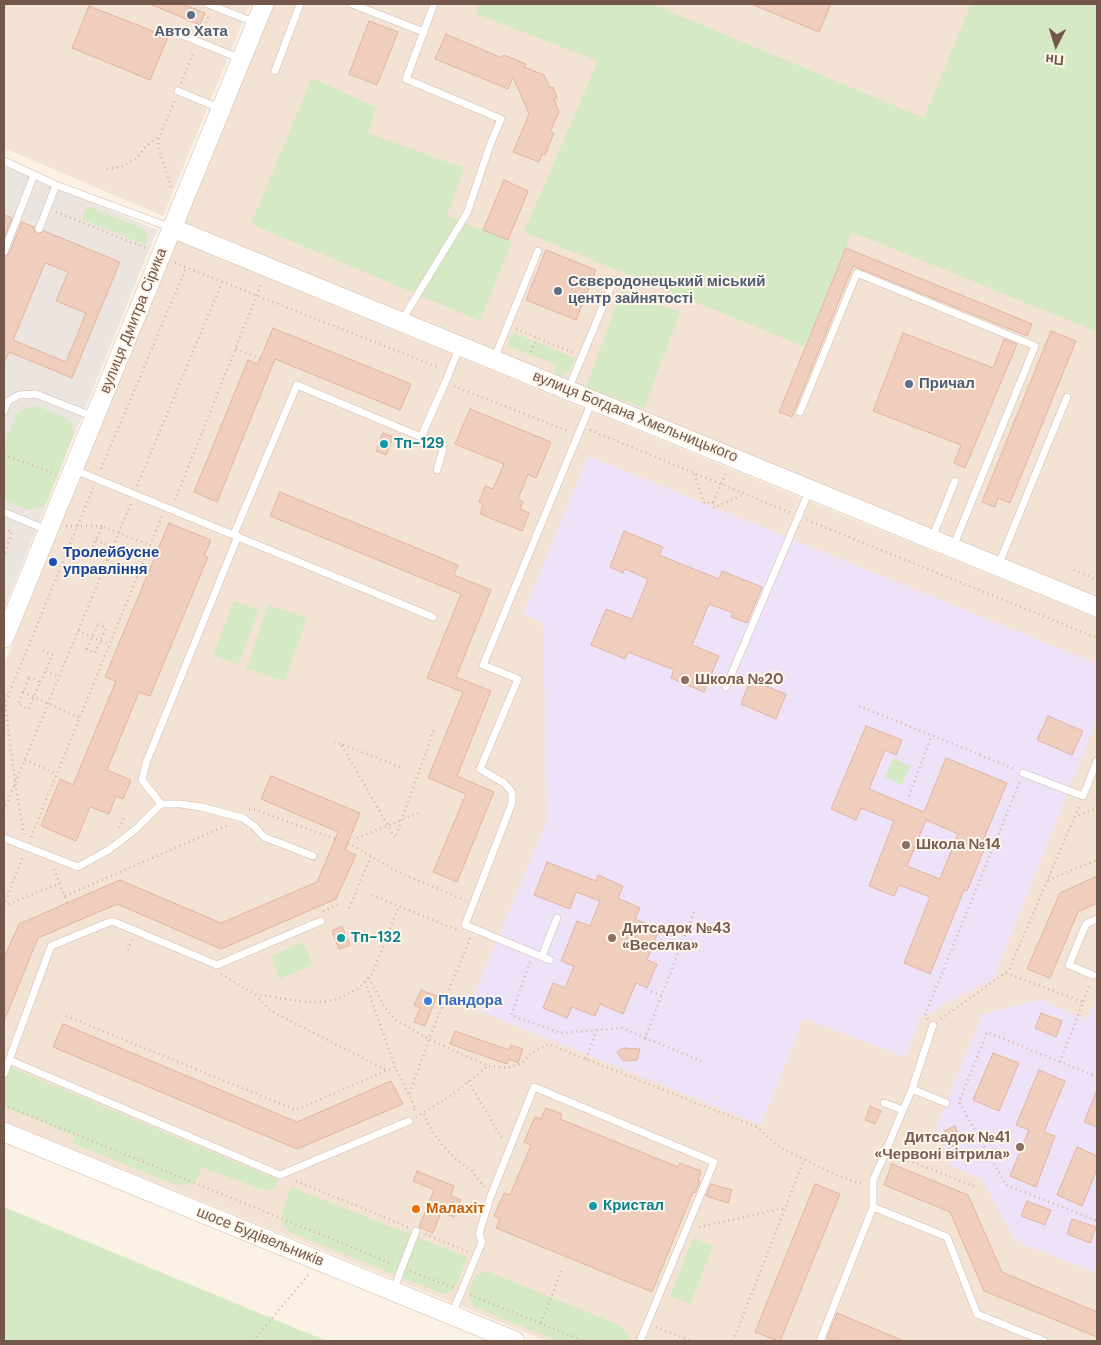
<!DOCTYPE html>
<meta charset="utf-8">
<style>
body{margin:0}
#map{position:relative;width:1101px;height:1345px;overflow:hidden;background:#fbf1e5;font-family:"DM Sans",sans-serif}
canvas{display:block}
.frame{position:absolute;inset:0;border:5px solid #74574b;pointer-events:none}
.north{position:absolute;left:1031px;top:20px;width:50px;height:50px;-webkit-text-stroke:4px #fef6eb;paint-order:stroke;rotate:185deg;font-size:14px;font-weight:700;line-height:20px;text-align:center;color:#74574b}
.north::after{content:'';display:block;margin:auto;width:18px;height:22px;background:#74574b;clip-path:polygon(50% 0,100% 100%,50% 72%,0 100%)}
</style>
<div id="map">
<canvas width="1101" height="1345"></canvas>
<div class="frame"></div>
<div class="north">Пн</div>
</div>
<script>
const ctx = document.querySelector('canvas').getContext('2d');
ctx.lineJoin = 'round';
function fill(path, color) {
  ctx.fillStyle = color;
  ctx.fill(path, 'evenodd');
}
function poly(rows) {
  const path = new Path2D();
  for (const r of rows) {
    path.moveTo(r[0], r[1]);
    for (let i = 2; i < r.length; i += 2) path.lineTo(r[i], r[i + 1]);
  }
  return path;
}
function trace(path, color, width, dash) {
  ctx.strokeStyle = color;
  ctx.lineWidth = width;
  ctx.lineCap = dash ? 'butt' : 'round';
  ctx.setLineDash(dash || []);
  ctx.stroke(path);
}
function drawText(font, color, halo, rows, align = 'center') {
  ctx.font = font + ' "DM Sans",sans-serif';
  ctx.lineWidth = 4;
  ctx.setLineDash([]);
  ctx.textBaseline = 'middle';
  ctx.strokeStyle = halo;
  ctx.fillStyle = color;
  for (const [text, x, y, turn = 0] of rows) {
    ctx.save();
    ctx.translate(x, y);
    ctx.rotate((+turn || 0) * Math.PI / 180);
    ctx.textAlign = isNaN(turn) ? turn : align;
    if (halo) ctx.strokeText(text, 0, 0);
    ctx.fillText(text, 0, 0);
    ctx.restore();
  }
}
fill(poly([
 [4,4,250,4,163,216,4,148],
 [273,4,1097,4,1097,600,183,225],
 [176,240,806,500,1097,618,1097,1341,547,1341,4,1121,4,665]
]), '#f3e3d4');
fill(poly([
 [4,166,157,230,4,609]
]), '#ebe4df');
fill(poly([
 [588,456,1097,664,1097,719,994,978,921,1017,905,1057,804,1018,761,1125,469,1007,547,821,543,623,523,614],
 [1097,996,1097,1273,1015,1241,982,1179,951,1166,936,1128,982,1015,1040,999,1087,1020]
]), '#eee2f8');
fill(poly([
 [479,4,652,4,924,118,971,4,1097,4,1097,332,852,232,805,347,524,232,598,61,476,14],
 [312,78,376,107,368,133,464,168,447,216,512,241,480,321,251,224],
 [89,207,144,229,148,239,145,245,82,219,86,210],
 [622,290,680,312,644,408,586,387],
 [512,332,575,358,569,372,561,376,552,375,556,365,508,346,508,343],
 [32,406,39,407,65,417,72,423,73,430,73,435,47,502,42,507,29,510,4,500,4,445,16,415,21,411],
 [234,601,259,610,238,665,213,655],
 [268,605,307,618,285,681,246,668],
 [893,758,910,766,902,785,885,777],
 [303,942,313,965,280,979,271,956],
 [10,1067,278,1180,278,1186,271,1190,259,1189,202,1167,197,1180,189,1184,175,1185,72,1143,75,1136,4,1107,4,1083],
 [291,1187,467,1257,457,1285,451,1291,443,1294,289,1232,285,1228,282,1222,282,1213],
 [4,1207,302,1331,328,1341,4,1341],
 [693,1238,713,1246,690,1304,670,1296],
 [487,1271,621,1326,629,1336,629,1341,558,1341,475,1307,469,1298,469,1291,476,1275]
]), '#d5e9c4');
const building = poly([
 [150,4,182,4,205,13,200,25,150,4],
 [751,4,831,4,819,32,751,4],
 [89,6,168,37,150,80,72,48,89,6],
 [369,21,398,32,377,85,349,74,369,21],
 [446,34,502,58,504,55,526,64,524,67,544,75,550,88,553,87,557,98,554,99,559,112,550,132,554,133,545,155,542,154,539,162,513,152,529,114,513,77,508,89,435,59,446,34],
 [504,180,528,191,508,240,483,230,504,180],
 [4,215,12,218,4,238,4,215],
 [22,222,34,227,34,230,37,234,40,234,44,231,120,262,72,378,9,352,4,363,4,257,9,254,22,222],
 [45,263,68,272,56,301,86,313,66,362,13,340,45,263],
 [846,248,1032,324,1027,336,853,266,792,417,779,412,846,248],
 [546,250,596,270,576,320,526,300,546,250],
 [273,328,411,384,400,410,275,359,217,502,194,492,248,360,258,364,273,328],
 [1051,331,1076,341,1010,503,998,498,995,507,982,502,1051,331],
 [903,333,993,368,1004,339,1017,344,965,468,954,463,961,445,873,411,903,333],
 [470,409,551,442,536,478,528,474,518,499,523,502,520,509,529,513,522,531,480,514,483,504,479,502,485,486,493,489,504,464,455,444,470,409],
 [383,433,393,437,386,455,376,451,383,433],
 [280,492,458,565,454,575,491,590,456,677,491,691,457,776,494,792,457,882,433,872,466,794,428,778,463,692,427,678,461,594,270,516,280,492],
 [169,523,211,540,204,556,208,557,150,696,139,692,107,770,131,780,123,799,116,796,109,814,90,807,76,841,41,826,60,779,73,785,116,681,105,677,169,523],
 [624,531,663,547,659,555,719,579,722,571,762,587,747,623,731,617,733,613,709,604,692,645,719,656,704,692,671,678,674,670,628,652,625,659,591,645,606,609,632,619,648,579,625,569,623,573,610,567,624,531],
 [750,680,786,694,776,719,741,704,750,680],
 [1048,716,1083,731,1072,755,1037,740,1048,716],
 [866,726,902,740,896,755,885,750,869,789,924,812,946,758,1007,783,982,843,986,845,976,869,967,891,964,890,930,974,904,963,930,897,899,885,894,896,869,886,894,821,861,808,856,820,831,809,866,726],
 [926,820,958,834,940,879,907,866,926,820],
 [271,776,360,813,345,850,356,855,336,899,221,949,117,904,38,938,4,1021,4,958,19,924,120,880,221,923,317,882,338,832,261,799,271,776],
 [547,862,596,881,598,875,623,886,618,898,640,908,635,919,659,929,647,960,657,964,647,988,636,983,623,1014,600,1004,595,1016,572,1007,567,1018,543,1008,553,983,565,988,574,966,561,961,577,921,590,926,600,901,576,892,570,909,534,895,547,862],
 [1097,876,1097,903,1078,912,1050,978,1027,969,1060,893,1097,876],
 [342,926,350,945,339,949,332,931,342,926],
 [421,990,437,996,425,1026,414,1022,420,1008,414,1005,421,990],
 [1041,1013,1062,1021,1056,1037,1035,1028,1041,1013],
 [63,1024,297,1122,391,1081,403,1104,297,1149,53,1047,63,1024],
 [455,1031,509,1050,511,1045,523,1049,518,1063,509,1059,507,1064,450,1044,455,1031],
 [624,1048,640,1049,637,1060,623,1061,617,1052,624,1048],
 [993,1053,1019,1063,999,1111,973,1100,993,1053],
 [1039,1070,1065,1081,1044,1132,1055,1136,1036,1187,1010,1176,1029,1130,1016,1125,1039,1070],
 [1097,1090,1097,1127,1084,1122,1097,1090],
 [870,1106,881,1111,875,1124,865,1120,870,1106],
 [546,1108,562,1114,560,1119,678,1167,680,1163,701,1171,698,1180,700,1181,695,1193,693,1192,652,1292,496,1228,500,1219,494,1216,504,1193,510,1195,531,1145,524,1142,535,1117,541,1119,546,1108],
 [955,1126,962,1142,950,1147,944,1131,955,1126],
 [1077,1147,1097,1156,1097,1169,1082,1206,1057,1195,1077,1147],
 [892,1164,968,1195,1002,1272,1097,1312,1097,1337,984,1291,950,1212,884,1185,892,1164],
 [417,1171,454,1186,451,1196,461,1200,454,1217,441,1212,433,1233,419,1227,434,1190,413,1181,417,1171],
 [711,1184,732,1190,728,1203,706,1196,711,1184],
 [815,1184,840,1194,780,1341,778,1341,755,1332,815,1184],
 [1027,1201,1051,1210,1045,1225,1021,1216,1027,1201],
 [1072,1219,1096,1227,1090,1243,1067,1234,1072,1219],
 [837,1313,904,1341,836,1341,827,1338,837,1313]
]);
fill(building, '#f0cebe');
trace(building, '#e2b49f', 1);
const lane = poly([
 [208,4,256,23],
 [352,4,424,32],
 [182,35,241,59],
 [275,71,300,4],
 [178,91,219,108],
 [4,161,56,185,172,228],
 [39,229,56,185],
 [4,252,34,175],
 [402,320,467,213,490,145,501,119,406,79,434,4],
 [494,359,538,251],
 [568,390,613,282],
 [4,411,8,401,19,395,36,394,94,417],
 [800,412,857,273,1035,346,953,547],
 [421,437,435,442,443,449,437,470],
 [75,470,433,617],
 [4,512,47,530],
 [234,534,297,385,421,437,445,383,460,346],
 [932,538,955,481],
 [998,566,1067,397],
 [726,687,810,489],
 [1023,773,1083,796,1097,761],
 [161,804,142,780,146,763,238,536],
 [4,838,78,867,110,849,136,829,161,804,180,804,201,807,243,818,255,827,264,837,313,856],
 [542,956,557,918],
 [550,960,465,925,512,803,512,792,504,783,480,769,518,679,483,665,592,401],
 [1093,975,1069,965,1086,924,1097,919],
 [9,1060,280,1175,409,1121],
 [4,1074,51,946,112,921,217,965,321,921],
 [912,1089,946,1103],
 [884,1103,903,1110],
 [873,1207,873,1181,912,1089,933,1025],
 [393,1291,416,1231],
 [452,1314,482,1242,479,1234,490,1198,534,1087,714,1162,640,1341],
 [820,1341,873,1207,947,1237,977,1314,1044,1341]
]);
const secondary = poly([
 [172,228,1097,607],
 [4,638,264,4],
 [4,1132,515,1341]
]);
trace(lane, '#cfbbaf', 8);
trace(secondary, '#d2baac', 20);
trace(poly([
 [202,32,210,14],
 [181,83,194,51],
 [107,169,123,166,137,158,146,146,159,136],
 [171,187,158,147,160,135,175,100],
 [56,212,148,249],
 [175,263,440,368],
 [516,329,574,353],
 [236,349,262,359],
 [531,352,537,338],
 [454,386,570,432],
 [590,430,791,513],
 [4,455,56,474],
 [101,469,186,268],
 [694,474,705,504,713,502,727,471],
 [137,486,222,282],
 [175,500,262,282],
 [713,502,714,508,744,494],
 [807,520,1097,638],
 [66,526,102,526],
 [4,528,12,532,4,555],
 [96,540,112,547],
 [69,546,90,553],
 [107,560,90,553,102,526,150,545],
 [1074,570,1097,580],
 [98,624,106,628,95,653,87,649,98,624],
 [78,631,110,645],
 [46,671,59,677],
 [29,677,40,682,29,709,18,704,29,677],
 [40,682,53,655,41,650],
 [23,692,80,718],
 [4,695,15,782,24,834],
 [4,706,93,488],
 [859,706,1015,769],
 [334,742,341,744],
 [25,760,57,774],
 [400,767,341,744,395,838,434,730],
 [909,796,932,735],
 [249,809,256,810,338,840],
 [4,810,131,503],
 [1074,817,1097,808],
 [119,828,125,816],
 [31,837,162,516],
 [357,838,421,812],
 [348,843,402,874,465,900],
 [54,869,67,903],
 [1048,880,1097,860],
 [372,895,457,930],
 [65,896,228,825],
 [4,906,23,856],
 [4,906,60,883],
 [349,908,371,856],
 [323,911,338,905],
 [694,912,645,1038,704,1062],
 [470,938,429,1039,488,1066,506,1068,521,1064,530,1054,548,1044,757,1127,779,1147,834,1174,859,1183,865,1182],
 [128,950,132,939],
 [530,962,511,1015,560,1033,622,1028,645,1038],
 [1006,973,1083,1002],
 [221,974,254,994,306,1002,322,1002,338,999,359,988,372,974,399,906],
 [369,978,385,1008,396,1020,429,1039,409,1095],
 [365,982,395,1067],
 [651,992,661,995],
 [255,995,271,1011,386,1070],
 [66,1016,296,1110,395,1067,416,1109,411,1111],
 [928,1019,925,1015,1020,781],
 [941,1019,1009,970,1080,804],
 [586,1059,597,1030],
 [1060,1062,1090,984],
 [1097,1077,987,1032,959,1102,1006,1185,1095,1220,1097,1214],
 [468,1081,503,1140],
 [4,1105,393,1264],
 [424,1114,433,1133,444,1147,456,1159,472,1171,484,1187],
 [416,1117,452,1095,488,1066],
 [894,1155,974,1186],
 [296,1181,408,1227],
 [699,1227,785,1208],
 [425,1234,469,1252],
 [410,1271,454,1288],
 [470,1295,584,1341],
 [541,1323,563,1267],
 [656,1327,692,1341],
 [253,1341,309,1274],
 [733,1341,804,1160]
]), '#d5b1a1', 2.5, [1, 4]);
trace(lane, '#fff', 7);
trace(secondary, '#fff', 19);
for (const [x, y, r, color] of [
 [191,15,5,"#5c6f8a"],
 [558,291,5,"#5c6f8a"],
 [909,384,5,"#5c6f8a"],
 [384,444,5,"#0f9aa8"],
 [53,562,5,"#1a4fb4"],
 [685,680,5,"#8d6e63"],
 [906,845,5,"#8d6e63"],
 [341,938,5,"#0f9aa8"],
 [612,938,5,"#8d6e63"],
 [428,1001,5,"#3f7fe0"],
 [1020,1147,5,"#8d6e63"],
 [593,1206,5,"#0f9aa8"],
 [416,1209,5,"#e8710a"]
]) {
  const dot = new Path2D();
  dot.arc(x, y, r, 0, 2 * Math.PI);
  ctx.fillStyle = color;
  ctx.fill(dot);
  trace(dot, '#fef6eb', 2);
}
drawText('bold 15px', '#4e5e75', '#fef6eb', [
 ["Авто Хата",191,32,"center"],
 ["Сєвєродонецький міський",568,282],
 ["центр зайнятості",568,299],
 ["Причал",919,384]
], 'left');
drawText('15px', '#74574b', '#fef6eb', [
 ["вулиця Дмитра Сірика",134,321,-68],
 ["вулиця Богдана Хмельницького",635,417,22],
 ["шосе Будівельників",260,1237,22]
]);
drawText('bold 15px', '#0d838f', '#fef6eb', [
 ["Тп-129",394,444],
 ["Тп-132",351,938],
 ["Кристал",603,1206]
], 'left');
drawText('bold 15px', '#164399', '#fef6eb', [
 ["Тролейбусне",63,553],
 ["управління",63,570]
], 'left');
drawText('bold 15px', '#785e54', '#fef6eb', [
 ["Школа №20",695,680],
 ["Школа №14",916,845],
 ["Дитсадок №43",622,929],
 ["«Веселка»",622,946],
 ["Дитсадок №41",1010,1138,"right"],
 ["«Червоні вітрила»",1010,1155,"right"]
], 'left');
drawText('bold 15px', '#366cbe', '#fef6eb', [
 ["Пандора",438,1001]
], 'left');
drawText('bold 15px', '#c56008', '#fef6eb', [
 ["Малахіт",426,1209]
], 'left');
</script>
